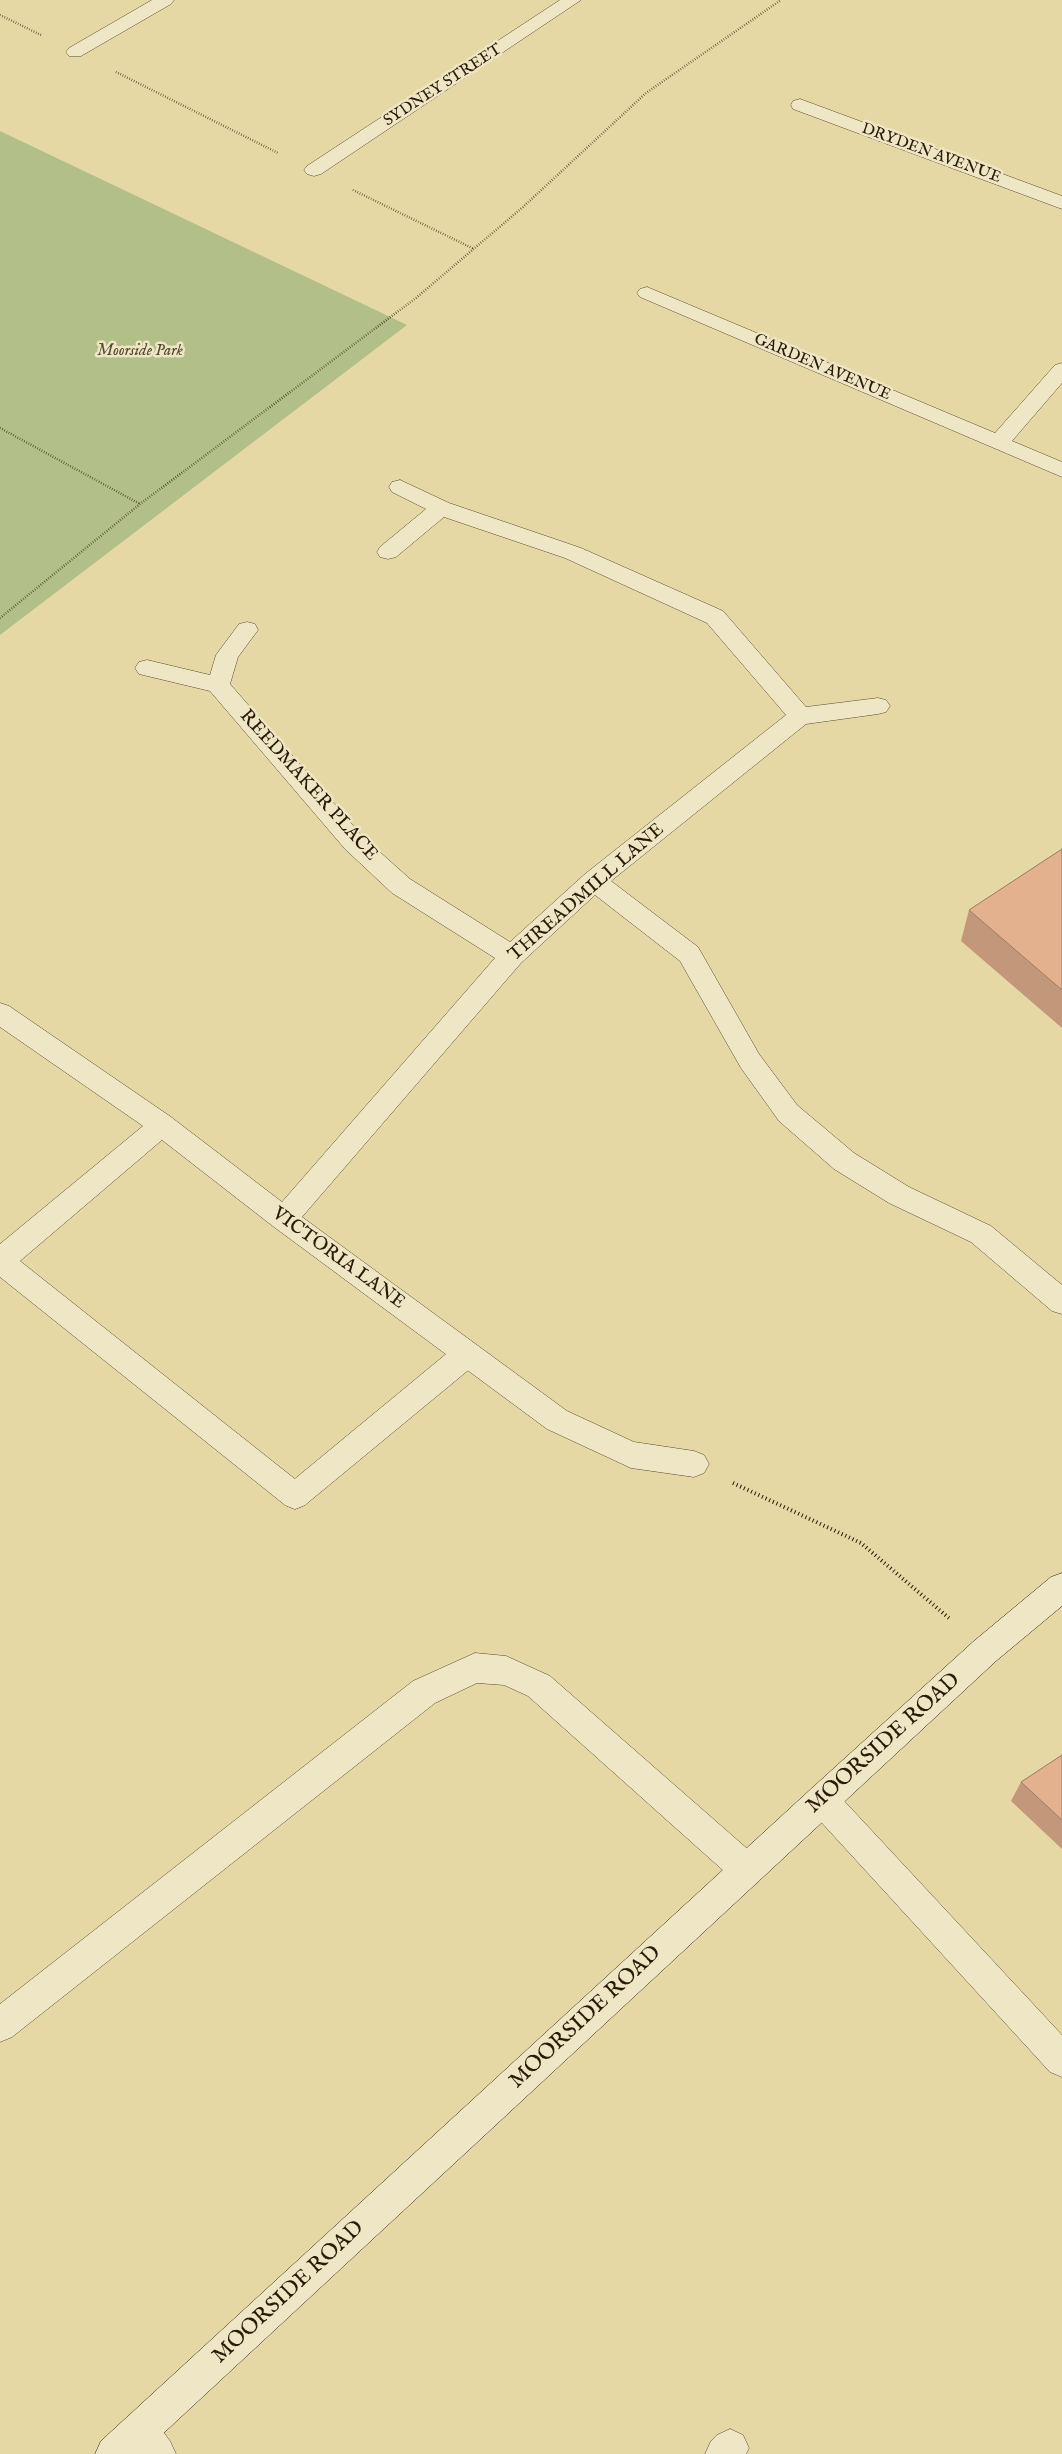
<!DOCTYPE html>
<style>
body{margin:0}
canvas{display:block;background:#e5d8a5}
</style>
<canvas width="1062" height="2454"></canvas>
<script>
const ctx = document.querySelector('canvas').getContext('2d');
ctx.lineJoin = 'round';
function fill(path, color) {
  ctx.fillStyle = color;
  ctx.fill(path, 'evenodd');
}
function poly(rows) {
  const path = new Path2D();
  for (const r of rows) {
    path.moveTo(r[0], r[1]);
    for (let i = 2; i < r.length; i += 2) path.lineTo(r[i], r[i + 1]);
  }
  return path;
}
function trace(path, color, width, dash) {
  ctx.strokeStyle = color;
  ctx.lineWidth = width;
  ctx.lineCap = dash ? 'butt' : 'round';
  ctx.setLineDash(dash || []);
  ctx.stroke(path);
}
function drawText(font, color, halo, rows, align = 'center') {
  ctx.font = font + ' "IM FELL English",serif';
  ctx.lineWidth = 5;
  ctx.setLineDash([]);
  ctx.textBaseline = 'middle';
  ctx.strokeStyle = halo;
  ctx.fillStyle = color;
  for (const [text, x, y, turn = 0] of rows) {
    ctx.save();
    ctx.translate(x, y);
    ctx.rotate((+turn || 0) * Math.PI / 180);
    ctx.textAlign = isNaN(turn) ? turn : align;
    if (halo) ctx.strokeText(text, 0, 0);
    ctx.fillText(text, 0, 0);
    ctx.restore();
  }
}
fill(poly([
 [0,131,407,325,0,635]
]), '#b2bf88');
const lane = poly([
 [467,1342,477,1345,481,1354,477,1363,305,1505,295,1509,285,1505,280,1496,285,1487,457,1345,467,1342],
 [475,1653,506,1656,550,1676,759,1859,763,1870,759,1881,747,1886,735,1881,528,1696,504,1685,477,1683,435,1703,12,2037,0,2042,0,2004,413,1681,475,1653],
 [822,1784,833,1789,1062,2035,1062,2077,1050,2072,811,1811,806,1800,811,1789,822,1784],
 [730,2429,743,2435,749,2448,746,2454,705,2454,711,2441,717,2435,730,2429]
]);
const street = poly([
 [152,0,174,0,171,4,81,56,69,56,66,52,69,48,152,0],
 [560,0,581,0,321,174,314,176,307,174,304,170,307,166,560,0],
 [800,99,1062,196,1062,209,793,109,791,105,793,101,800,99],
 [647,287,995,433,1055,365,1062,363,1062,383,1012,441,1062,462,1062,477,640,297,637,293,640,289,647,287],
 [400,480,449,503,581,548,723,611,806,707,878,698,886,700,890,706,886,712,878,714,806,724,611,881,698,947,759,1054,797,1105,854,1153,909,1187,991,1226,1062,1285,1062,1314,1052,1311,971,1242,889,1203,834,1169,779,1121,741,1068,680,961,595,895,521,963,302,1217,567,1411,634,1442,694,1451,704,1455,709,1464,704,1473,694,1477,631,1468,547,1429,274,1227,162,1140,20,1261,305,1487,310,1496,305,1505,295,1509,285,1505,0,1277,0,1244,143,1126,0,1027,0,1003,9,1006,171,1117,282,1202,495,958,392,893,345,849,210,691,139,674,135,668,139,662,147,660,210,675,216,655,239,624,247,622,255,624,258,630,238,657,230,684,363,837,410,879,510,942,585,874,786,715,707,623,565,558,444,517,396,557,388,559,380,557,377,552,380,547,426,509,392,492,389,487,392,482,400,480],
 [140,2412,153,2418,170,2441,176,2454,134,2454,121,2431,127,2418,140,2412]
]);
const secondary = poly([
 [1062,1573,1062,1606,996,1661,141,2454,95,2454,101,2441,811,1789,974,1641,1051,1577,1062,1573]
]);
trace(lane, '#584a2f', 1);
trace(street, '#584a2f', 1);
trace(secondary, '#291a08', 1);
trace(poly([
 [0,15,41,35],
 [116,72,278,153],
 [353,190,474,249],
 [0,428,140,504],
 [0,618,140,504,416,298,523,207,646,93,781,0]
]), '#291a08', 2.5, [0.5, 2]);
trace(poly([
 [733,1483,861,1543,950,1619]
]), '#291a08', 4, [1, 3]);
fill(lane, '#eee6c4');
fill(street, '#eee6c4');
fill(secondary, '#eee6c4');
fill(poly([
 [1062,849,1062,1028,961,941,969,910],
 [1062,1755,1062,1849,1011,1801,1021,1782]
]), '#c3987a');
const building = poly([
 [1062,849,1062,990,969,910,1062,849],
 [1062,1755,1062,1820,1021,1782,1062,1755]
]);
fill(building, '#e3b18e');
trace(building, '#9f7c63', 1);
drawText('16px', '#291a08', '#eee6c4', [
 ["SYDNEY STREET",443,86,-33],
 ["DRYDEN AVENUE",931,154,20],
 ["GARDEN AVENUE",822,368,23]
]);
drawText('italic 16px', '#524c2e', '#eee6c4', [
 ["Moorside Park",140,352]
]);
drawText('19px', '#291a08', '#eee6c4', [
 ["REEDMAKER PLACE",308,786,48],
 ["THREADMILL LANE",587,893,-41],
 ["VICTORIA LANE",338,1259,36]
]);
drawText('22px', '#291a08', '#eee6c4', [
 ["MOORSIDE ROAD",884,1744,-42],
 ["MOORSIDE ROAD",586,2018,-43],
 ["MOORSIDE ROAD",289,2293,-43]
]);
</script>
